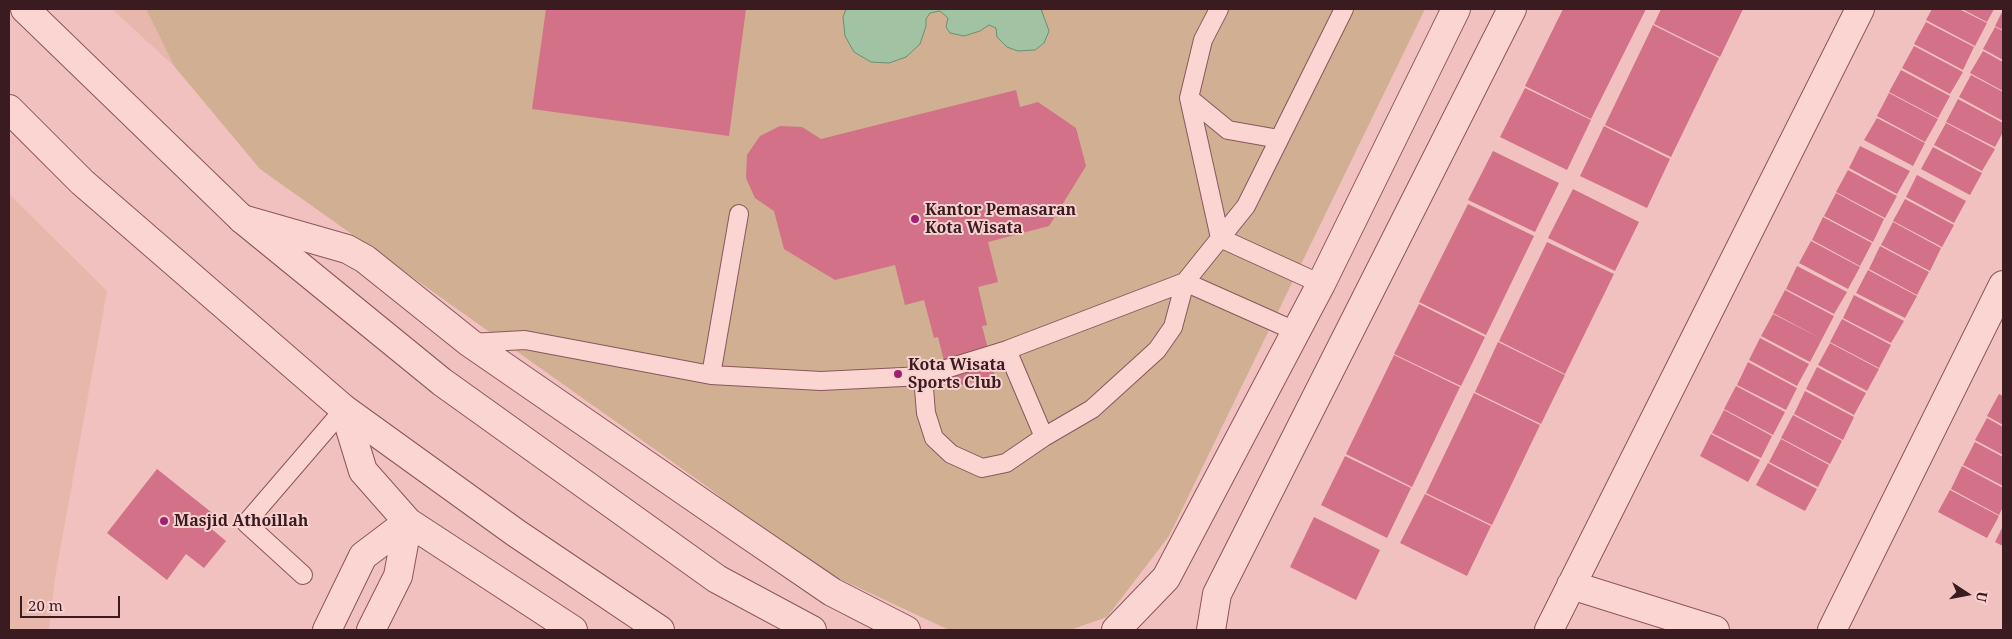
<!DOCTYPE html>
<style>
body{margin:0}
#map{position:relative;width:2012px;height:639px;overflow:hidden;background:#f1c1bf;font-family:"Noto Serif",serif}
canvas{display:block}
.frame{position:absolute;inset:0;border:10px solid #391b20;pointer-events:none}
.north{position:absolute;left:1942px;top:569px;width:50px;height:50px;-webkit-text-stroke:4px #f8d1cf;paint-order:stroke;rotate:101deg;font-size:14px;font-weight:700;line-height:20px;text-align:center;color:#391b20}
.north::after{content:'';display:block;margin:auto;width:18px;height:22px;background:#391b20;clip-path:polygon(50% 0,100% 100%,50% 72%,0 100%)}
.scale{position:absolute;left:20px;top:596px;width:100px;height:22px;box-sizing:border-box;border:2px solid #391b20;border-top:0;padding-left:6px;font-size:15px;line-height:18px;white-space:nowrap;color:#391b20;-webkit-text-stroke:4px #f8d1cf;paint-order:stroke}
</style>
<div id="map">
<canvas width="2012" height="639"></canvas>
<div class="frame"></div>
<div class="north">U</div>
<div class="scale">20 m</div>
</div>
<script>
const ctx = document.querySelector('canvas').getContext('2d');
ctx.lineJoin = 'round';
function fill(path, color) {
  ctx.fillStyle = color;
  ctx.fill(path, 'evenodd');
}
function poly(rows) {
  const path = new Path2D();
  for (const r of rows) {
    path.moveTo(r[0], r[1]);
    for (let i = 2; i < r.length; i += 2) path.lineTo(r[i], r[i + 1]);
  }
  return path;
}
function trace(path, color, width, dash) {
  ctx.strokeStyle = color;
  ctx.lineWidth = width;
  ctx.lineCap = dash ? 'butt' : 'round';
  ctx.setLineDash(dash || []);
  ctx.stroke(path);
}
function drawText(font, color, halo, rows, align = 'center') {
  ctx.font = font + ' "Noto Serif",serif';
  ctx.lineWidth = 4;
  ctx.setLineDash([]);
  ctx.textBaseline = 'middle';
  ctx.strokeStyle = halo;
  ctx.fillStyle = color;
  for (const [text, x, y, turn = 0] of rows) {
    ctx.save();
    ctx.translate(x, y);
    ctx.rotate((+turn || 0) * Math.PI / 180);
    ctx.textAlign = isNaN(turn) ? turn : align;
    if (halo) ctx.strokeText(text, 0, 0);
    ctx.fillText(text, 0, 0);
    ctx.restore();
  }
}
fill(poly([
 [112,9,146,9,174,66],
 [9,194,107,291,55,578,49,630,9,630]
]), '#e7b7ab');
fill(poly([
 [146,9,1425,9,1169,536,1107,617,1070,630,949,630,804,562,705,485,260,169,174,66]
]), '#d0af92');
const water = poly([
 [846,9,1041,9,1049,31,1044,43,1035,50,1018,51,1007,47,997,37,996,28,989,25,980,31,964,36,950,33,946,27,948,18,940,11,930,13,926,19,926,26,920,44,906,57,889,63,871,62,854,52,845,36,843,17,846,9]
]);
fill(water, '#a2c2a4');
trace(water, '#69916d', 1);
fill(poly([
 [546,9,746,9,729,136,532,109],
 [1563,9,1646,9,1591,119,1525,86],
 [1661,9,1743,9,1720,57,1654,24],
 [1932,9,1959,9,1987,23,1975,46,1926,20],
 [1962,9,1994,9,1987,22],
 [2003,10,2003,30,1995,26],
 [1926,22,1974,47,1963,70,1914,44],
 [1653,25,1719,58,1671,157,1605,125],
 [1995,27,2003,31,2003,60,1983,49],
 [1914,46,1963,72,1950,94,1902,68],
 [1983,51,2003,62,2003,91,1970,73],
 [1901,70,1950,96,1938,118,1889,92],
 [1971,75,2003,92,2003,121,1959,97],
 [1525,88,1591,120,1567,170,1500,137],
 [1016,90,1020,107,1038,102,1076,128,1086,166,1049,226,988,242,998,282,978,287,987,325,982,326,995,376,951,388,938,337,934,338,924,300,905,305,895,265,835,280,784,249,774,211,755,198,746,178,747,155,760,136,780,126,802,127,821,139],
 [1889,93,1938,119,1925,142,1877,116],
 [1958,99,2003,123,2003,132,1995,147,1946,122],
 [1877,118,1925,143,1913,166,1864,140],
 [1946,123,1995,149,1982,171,1934,145],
 [1604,126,1670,159,1647,208,1580,176],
 [1860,146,1910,171,1897,194,1849,168],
 [1933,147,1982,173,1970,195,1921,169],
 [1493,151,1559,183,1535,232,1468,200],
 [1848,170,1897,196,1885,218,1836,192],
 [1917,175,1966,201,1954,223,1906,197],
 [1573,189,1639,222,1615,271,1548,238],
 [1836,193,1884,219,1873,242,1824,216],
 [1905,199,1954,225,1942,247,1893,221],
 [1468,204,1534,236,1486,335,1419,302],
 [1823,217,1872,243,1860,266,1812,240],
 [1893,222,1941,248,1930,271,1881,245],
 [1811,241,1860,267,1848,289,1799,263],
 [1547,242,1614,274,1565,374,1499,341],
 [1880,246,1929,272,1917,295,1869,269],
 [1797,266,1847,292,1834,314,1786,289],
 [1868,270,1917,296,1905,318,1856,293],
 [1785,290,1834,316,1822,339,1773,313],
 [1854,295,1904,321,1891,343,1843,318],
 [1419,304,1485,337,1461,386,1394,354],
 [1773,314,1822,339,1810,362,1761,336],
 [1842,319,1891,345,1879,368,1830,342],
 [1760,338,1809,364,1797,386,1749,360],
 [1498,342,1565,375,1541,424,1475,392],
 [1830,343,1879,369,1867,391,1818,365],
 [1394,355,1460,387,1412,487,1346,454],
 [1748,362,1797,388,1786,410,1737,385],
 [1817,367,1866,393,1854,415,1806,389],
 [1736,386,1785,412,1773,435,1724,409],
 [1805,391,1854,417,1843,440,1794,414],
 [1474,393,1540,425,1492,525,1426,493],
 [1999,394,2003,396,2003,425,1987,416],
 [1724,410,1772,436,1761,458,1712,433],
 [1793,415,1842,441,1830,464,1781,438],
 [1987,418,2003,427,2003,455,1975,440],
 [1711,434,1760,460,1748,482,1700,456],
 [1781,439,1829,465,1818,487,1769,462],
 [1975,442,2003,457,2003,486,1963,465],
 [1345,456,1411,488,1387,538,1321,505],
 [1768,463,1817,489,1805,511,1756,485],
 [1962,466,2003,488,2003,507,1999,515,1951,489],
 [157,469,216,516,208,526,226,541,204,568,186,554,167,580,107,533],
 [1950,490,1999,516,1987,538,1938,512],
 [1425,494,1491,526,1467,576,1400,543],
 [1314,517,1380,550,1356,600,1290,567],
 [2003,526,2003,546,1995,542]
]), '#d27188');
const service = poly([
 [1219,9,1203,40,1189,98,1220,238,1321,284],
 [1189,98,1228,130,1279,139],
 [470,343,525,340,711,375,821,381,923,376,1007,350,1185,282,1295,331],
 [1007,350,1044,437],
 [711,375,739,214],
 [923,376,926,413,934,438,951,454,982,468,1006,463,1044,437,1092,409,1157,350,1173,327,1185,282,1246,206,1344,9],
 [303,575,246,523,344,409]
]);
const minor = poly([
 [242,219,347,249,365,259,470,343,744,532,832,592,906,630],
 [344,409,363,471,408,522,573,630],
 [1571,585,1715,630],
 [327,630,363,556,408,522],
 [371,630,398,576,408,522],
 [1116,630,1166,578,1321,284,1456,9],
 [1211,630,1217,594,1512,9],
 [1549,630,1860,9],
 [1832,630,2003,285]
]);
const tertiary = poly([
 [25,9,242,219,442,382,717,579,812,630],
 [9,109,82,182,344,409,516,533,660,630]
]);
trace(service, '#8b565c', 20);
trace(minor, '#8b565c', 30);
trace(tertiary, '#8b565c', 30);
trace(service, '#fbd5d2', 18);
trace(minor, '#fbd5d2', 28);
trace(tertiary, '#fbd5d2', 28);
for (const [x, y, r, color] of [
 [915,219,5,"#9e2173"],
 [898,374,5,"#9e2173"],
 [164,521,5,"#9e2173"]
]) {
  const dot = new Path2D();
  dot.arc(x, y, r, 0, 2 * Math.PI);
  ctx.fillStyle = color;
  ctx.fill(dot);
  trace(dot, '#f8d1cf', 2);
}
drawText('bold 16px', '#391b20', '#f8d1cf', [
 ["Kantor Pemasaran",925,210],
 ["Kota Wisata",925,228],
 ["Kota Wisata",908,365],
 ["Sports Club",908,383],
 ["Masjid Athoillah",174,521]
], 'left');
</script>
